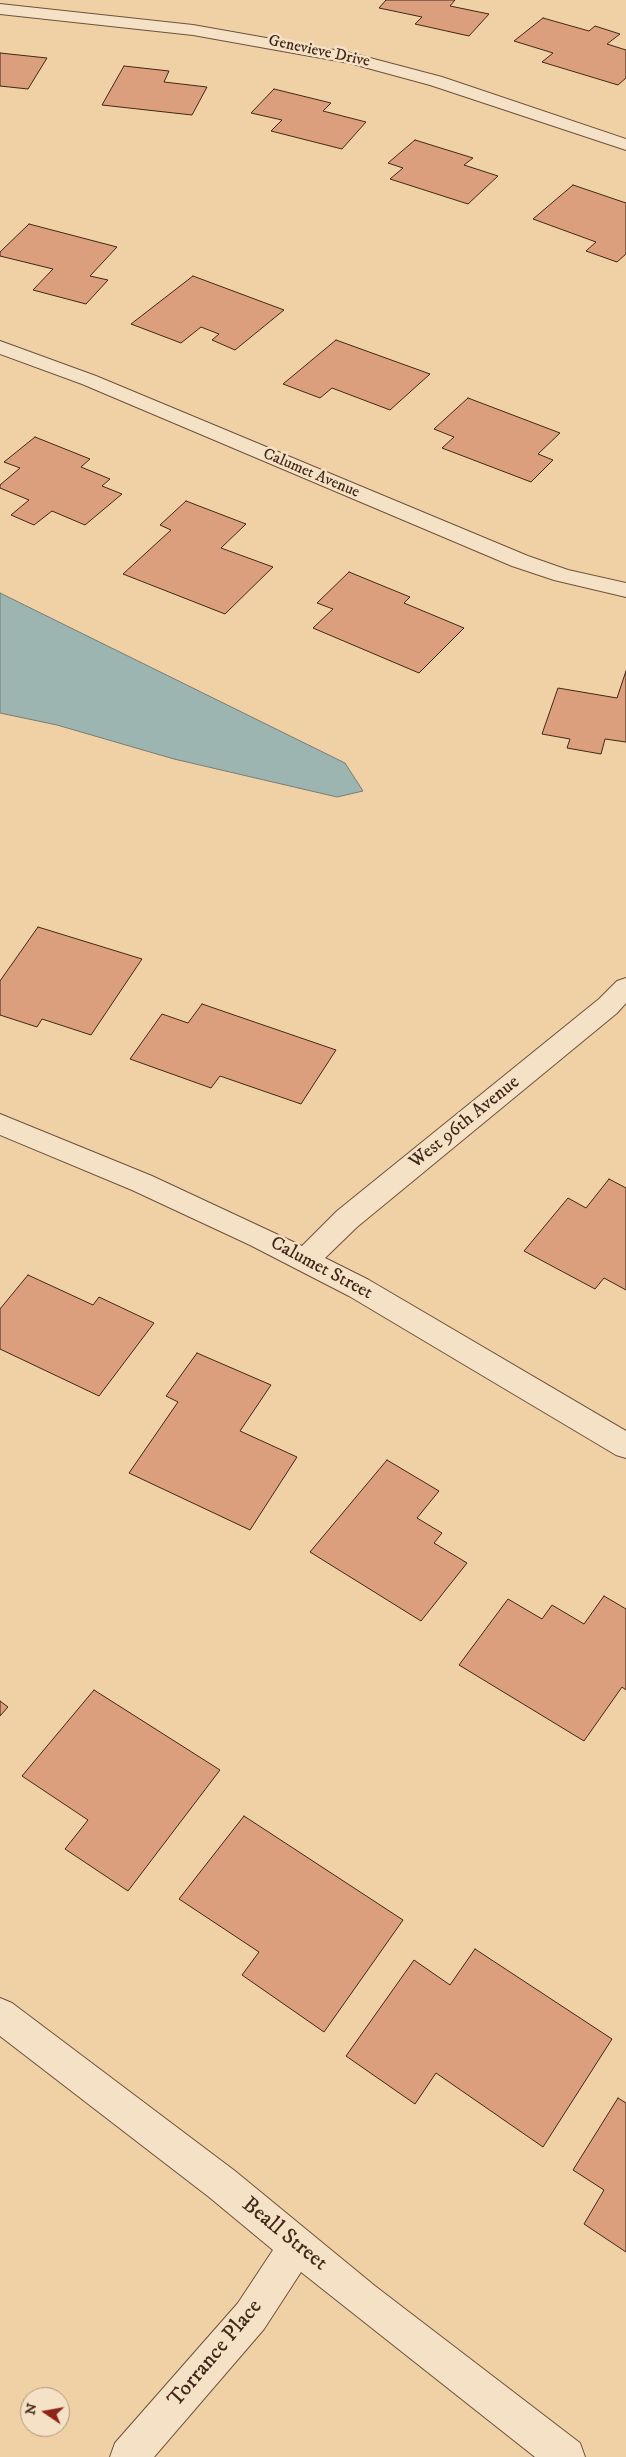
<!DOCTYPE html>
<style>
body{margin:0}
#map{position:relative;width:626px;height:2457px;overflow:hidden;background:#f0d1a6;font-family:"IM FELL DW Pica",serif}
canvas{display:block}
.north{position:absolute;left:20px;top:2387px;width:50px;height:50px;box-sizing:border-box;background:#f5e1c5;border:1px solid #ad9780;border-radius:50%;rotate:282deg;font-size:14px;font-weight:700;line-height:20px;text-align:center;color:#412718}
.north::after{content:'';display:block;margin:auto;width:18px;height:22px;background:#8f2418;clip-path:polygon(50% 0,100% 100%,50% 72%,0 100%)}
</style>
<div id="map">
<canvas width="626" height="2457"></canvas>
<div class="north">N</div>
</div>
<script>
const ctx = document.querySelector('canvas').getContext('2d');
ctx.lineJoin = 'round';
function fill(path, color) {
  ctx.fillStyle = color;
  ctx.fill(path, 'evenodd');
}
function poly(rows) {
  const path = new Path2D();
  for (const r of rows) {
    path.moveTo(r[0], r[1]);
    for (let i = 2; i < r.length; i += 2) path.lineTo(r[i], r[i + 1]);
  }
  return path;
}
function trace(path, color, width, dash) {
  ctx.strokeStyle = color;
  ctx.lineWidth = width;
  ctx.lineCap = dash ? 'butt' : 'round';
  ctx.setLineDash(dash || []);
  ctx.stroke(path);
}
function drawText(font, color, halo, rows, align = 'center') {
  ctx.font = font + ' "IM FELL DW Pica",serif';
  ctx.lineWidth = 5;
  ctx.setLineDash([]);
  ctx.textBaseline = 'middle';
  ctx.strokeStyle = halo;
  ctx.fillStyle = color;
  for (const [text, x, y, turn = 0] of rows) {
    ctx.save();
    ctx.translate(x, y);
    ctx.rotate((+turn || 0) * Math.PI / 180);
    ctx.textAlign = isNaN(turn) ? turn : align;
    if (halo) ctx.strokeText(text, 0, 0);
    ctx.fillText(text, 0, 0);
    ctx.restore();
  }
}
const water = poly([
 [0,593,345,763,363,791,337,797,174,759,57,725,0,713,0,593]
]);
fill(water, '#9db5b1');
trace(water, '#787c74', 1);
const building = poly([
 [386,0,455,0,450,6,489,14,469,36,415,24,422,17,379,8,386,0],
 [543,18,589,31,595,26,620,34,607,44,626,50,626,78,618,85,542,62,553,53,514,41,543,18],
 [0,53,47,58,28,89,0,86,0,53],
 [124,66,169,71,164,82,207,87,192,115,102,105,124,66],
 [274,89,331,103,323,111,366,122,342,149,271,131,282,120,251,113,274,89],
 [415,140,473,158,464,165,498,176,468,204,390,179,403,168,388,163,415,140],
 [573,185,626,203,626,254,617,262,586,251,596,242,533,219,573,185],
 [29,224,117,247,90,276,108,280,86,304,33,290,53,269,0,256,0,252,29,224],
 [193,276,284,310,235,350,212,340,219,334,201,327,181,343,131,324,193,276],
 [336,340,430,374,390,410,332,388,320,398,283,384,336,340],
 [468,398,560,433,538,454,553,460,531,482,442,448,454,437,434,429,468,398],
 [35,437,90,459,81,467,110,479,102,486,122,494,85,525,52,511,34,525,11,515,29,500,0,488,0,485,20,468,4,462,35,437],
 [186,501,246,524,221,548,273,567,225,614,123,574,171,530,160,525,186,501],
 [349,572,410,597,404,603,464,628,419,673,313,628,333,609,317,603,349,572],
 [626,671,626,742,605,739,601,754,567,748,570,739,542,734,558,688,617,698,626,671],
 [38,927,142,959,91,1035,42,1019,37,1027,0,1015,0,981,38,927],
 [202,1004,336,1050,301,1104,220,1076,211,1088,130,1059,162,1014,188,1023,202,1004],
 [609,1179,626,1188,626,1290,604,1278,595,1289,524,1251,568,1198,586,1208,609,1179],
 [28,1275,93,1305,99,1297,154,1323,99,1396,0,1349,0,1309,28,1275],
 [197,1353,271,1385,240,1431,297,1457,250,1530,129,1473,178,1402,166,1396,197,1353],
 [387,1460,439,1491,417,1518,442,1533,434,1543,467,1563,421,1621,310,1552,387,1460],
 [604,1596,626,1609,626,1690,622,1687,584,1741,459,1665,508,1599,542,1619,552,1605,584,1624,604,1596],
 [94,1690,220,1770,128,1891,65,1849,88,1820,22,1776,94,1690],
 [0,1701,8,1707,0,1716,0,1701],
 [244,1816,403,1920,324,2032,242,1975,259,1952,179,1899,244,1816],
 [475,1949,612,2039,543,2147,436,2073,415,2104,346,2056,414,1960,450,1985,475,1949],
 [618,2098,626,2103,626,2252,584,2224,604,2190,573,2170,618,2098]
]);
fill(building, '#dc9f7d');
trace(building, '#412718', 1);
const minor = poly([
 [0,4,193,25,351,53,442,77,626,139,626,150,430,85,349,63,193,35,0,14,0,4],
 [0,341,96,376,528,556,568,570,626,583,626,597,554,580,512,566,82,384,0,354,0,341],
 [626,978,626,1003,617,1013,357,1227,325,1258,369,1280,626,1431,626,1458,616,1455,349,1296,250,1245,132,1190,0,1135,0,1114,152,1176,302,1246,337,1211,599,999,617,981,626,978],
 [0,1998,12,2003,235,2171,375,2286,580,2443,585,2457,535,2457,301,2272,264,2329,154,2457,110,2457,115,2443,238,2303,273,2250,209,2197,0,2036,0,1998]
]);
trace(minor, '#6d523c', 2);
fill(minor, '#f5e1c5');
drawText('16px', '#412718', '#f5e1c5', [
 ["Genevieve Drive",319,52,12],
 ["Calumet Avenue",311,474,23]
]);
drawText('19px', '#412718', '#f5e1c5', [
 ["West 96th Avenue",465,1123,-39],
 ["Calumet Street",321,1269,28]
]);
drawText('22px', '#412718', '#f5e1c5', [
 ["Beall Street",284,2235,39],
 ["Torrance Place",216,2354,-50]
]);
</script>
